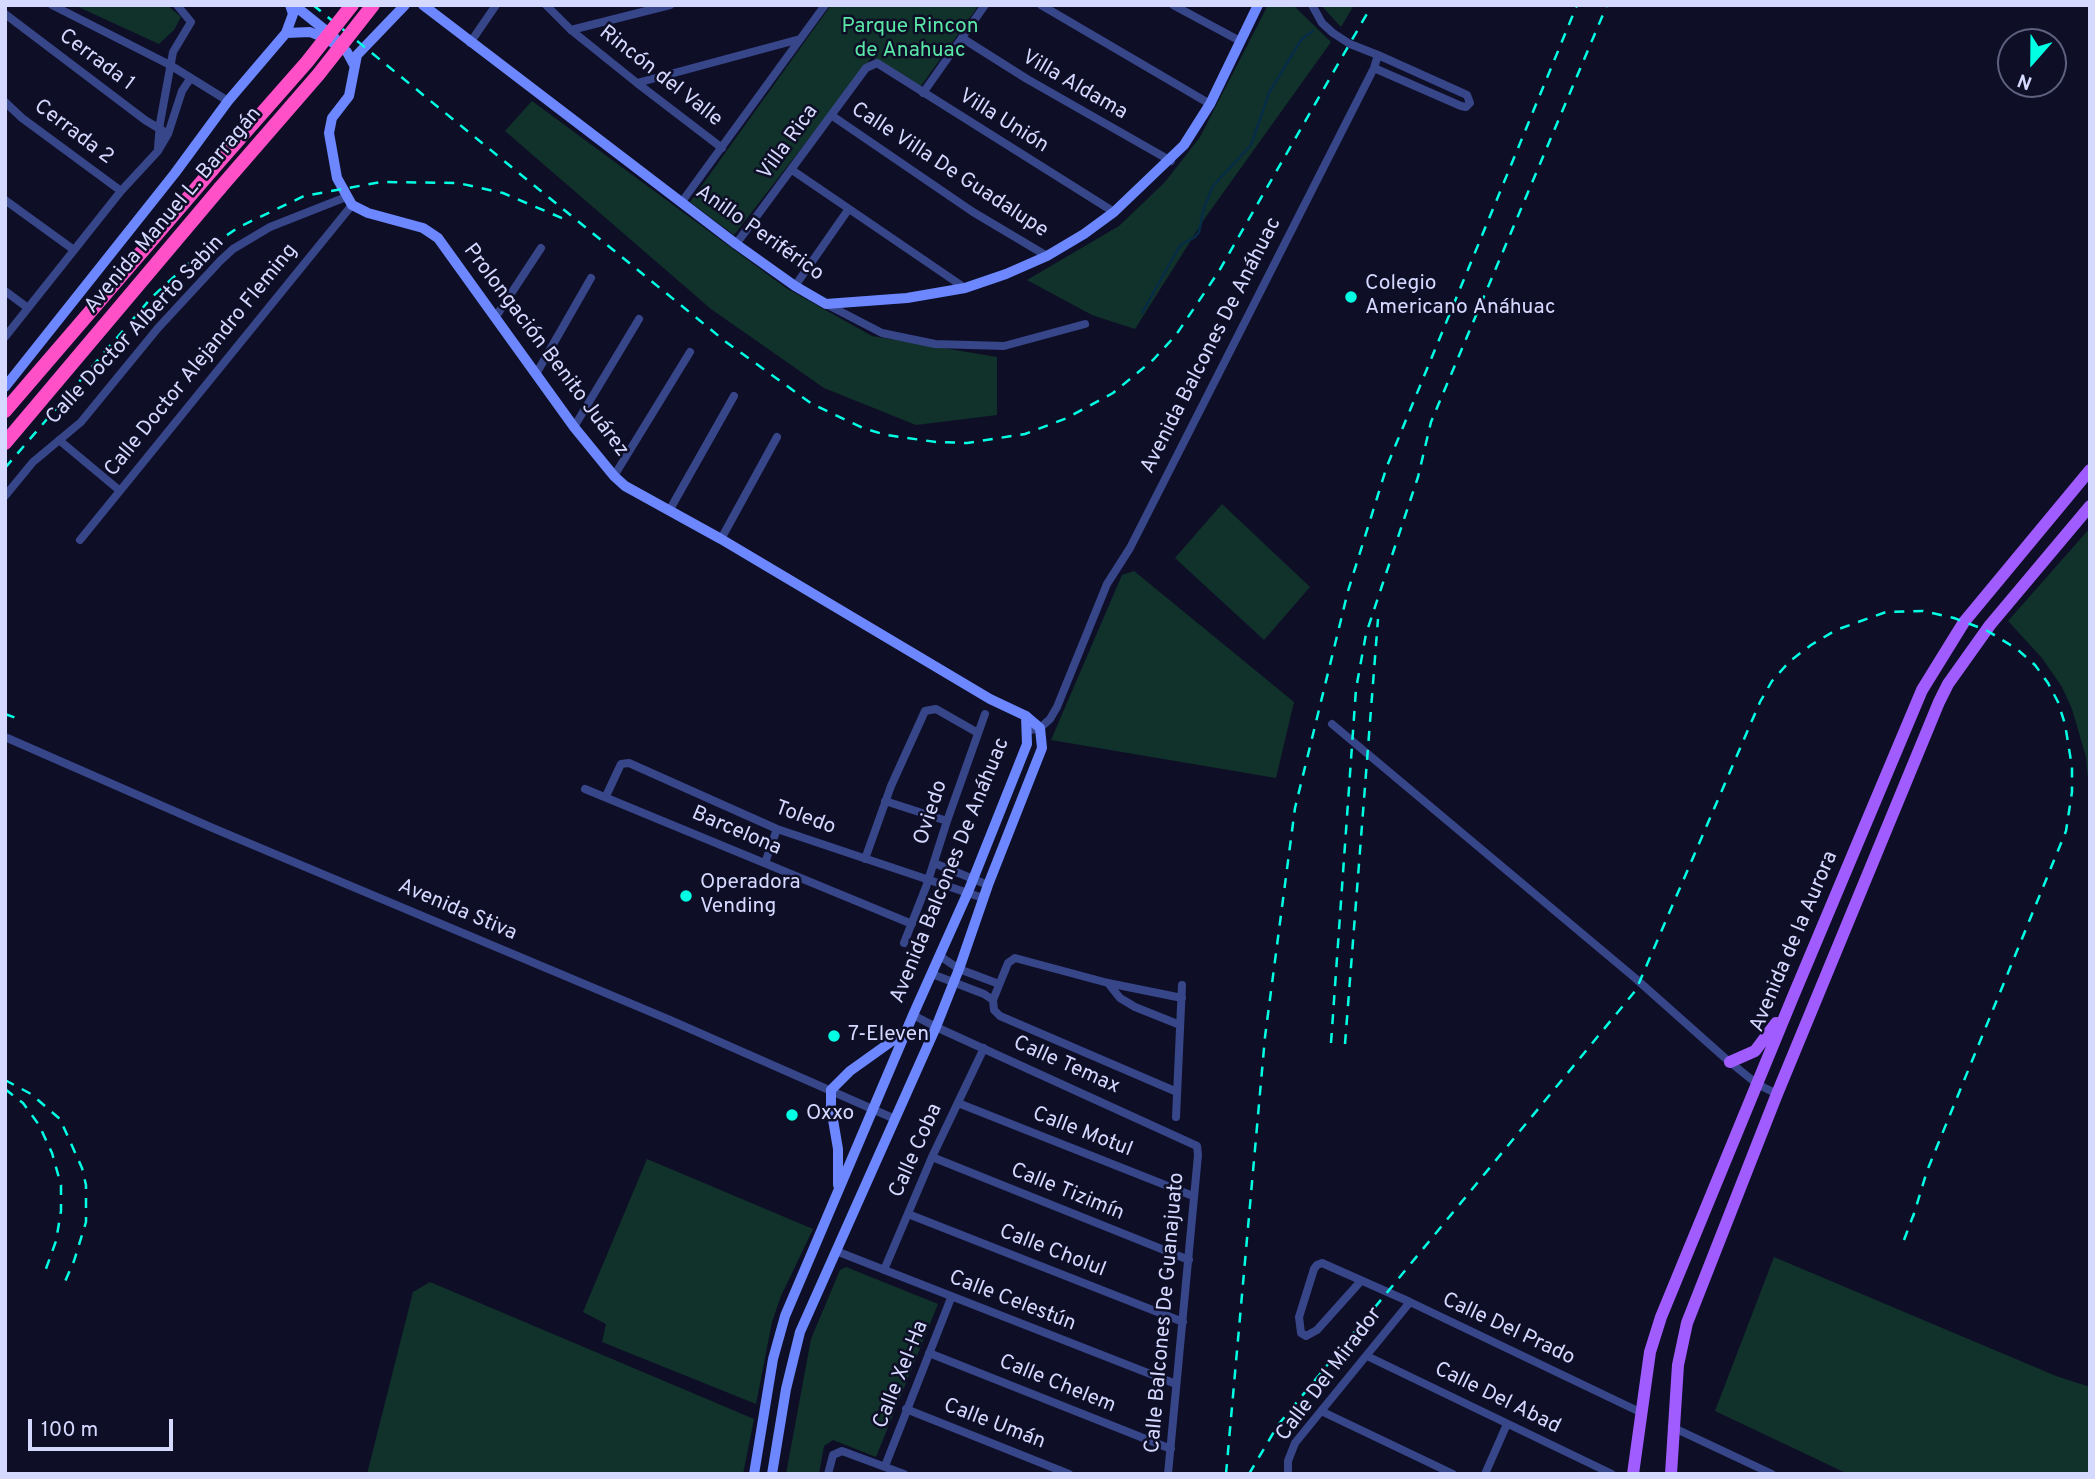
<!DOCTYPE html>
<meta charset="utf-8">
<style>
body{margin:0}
#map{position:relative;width:2095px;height:1479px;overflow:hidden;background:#0e0f27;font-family:Overpass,sans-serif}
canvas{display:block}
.frame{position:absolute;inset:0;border:7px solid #d5d9ff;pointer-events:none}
.north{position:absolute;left:1997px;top:28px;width:70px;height:70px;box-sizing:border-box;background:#0e0f27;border:2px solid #5e607d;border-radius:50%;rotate:201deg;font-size:19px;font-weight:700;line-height:28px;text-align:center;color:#d5d9ff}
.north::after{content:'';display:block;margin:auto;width:24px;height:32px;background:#01ffe4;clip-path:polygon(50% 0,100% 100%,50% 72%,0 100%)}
.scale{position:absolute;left:28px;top:1419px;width:145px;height:32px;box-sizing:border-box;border:4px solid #d5d9ff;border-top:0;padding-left:9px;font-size:21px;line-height:24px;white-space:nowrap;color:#d5d9ff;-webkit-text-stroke:5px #0e0f27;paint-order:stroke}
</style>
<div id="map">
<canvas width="2095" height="1479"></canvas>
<div class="frame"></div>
<div class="north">N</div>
<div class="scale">100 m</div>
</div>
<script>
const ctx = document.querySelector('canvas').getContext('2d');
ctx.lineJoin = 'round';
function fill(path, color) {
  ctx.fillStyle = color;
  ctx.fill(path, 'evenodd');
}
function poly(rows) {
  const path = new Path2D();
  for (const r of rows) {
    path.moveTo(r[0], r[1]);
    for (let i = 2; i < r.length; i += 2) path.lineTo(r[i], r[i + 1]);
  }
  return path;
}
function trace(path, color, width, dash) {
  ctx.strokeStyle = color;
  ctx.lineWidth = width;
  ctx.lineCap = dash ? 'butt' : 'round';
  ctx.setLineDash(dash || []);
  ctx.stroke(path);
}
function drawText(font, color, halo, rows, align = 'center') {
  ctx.font = font + ' Overpass,sans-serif';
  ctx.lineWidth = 5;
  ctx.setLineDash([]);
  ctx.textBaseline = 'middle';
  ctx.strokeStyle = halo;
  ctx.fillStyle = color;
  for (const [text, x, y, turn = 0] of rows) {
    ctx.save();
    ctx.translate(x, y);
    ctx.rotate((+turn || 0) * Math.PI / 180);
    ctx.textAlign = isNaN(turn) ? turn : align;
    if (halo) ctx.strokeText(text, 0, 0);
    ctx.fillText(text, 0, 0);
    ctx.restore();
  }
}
fill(poly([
 [74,5,167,5,181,17,174,30,159,44],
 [831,5,979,5,921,86,872,57,734,235,690,202],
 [1268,5,1293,5,1331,42,1205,218,1135,329,1092,315,1027,280,1119,226,1165,182,1200,137],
 [1321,5,1354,5,1341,27],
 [532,101,786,288,872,336,997,357,997,415,916,425,824,388,711,309,505,131],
 [1222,504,1310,587,1264,640,1175,558],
 [2090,528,2090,801,2086,757,2072,709,2062,687,2042,658,2008,621],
 [1134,571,1294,702,1276,778,1051,740,1122,575],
 [647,1159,813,1229,781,1296,772,1322,756,1404,602,1342,606,1324,583,1312],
 [1774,1257,2056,1376,2090,1387,2090,1474,1848,1474,1715,1411],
 [846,1267,938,1304,876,1457,833,1440,824,1446,819,1474,786,1474,811,1339,840,1270],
 [430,1282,754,1419,743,1474,367,1474,413,1292]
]), '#11322a');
trace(poly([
 [1142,313,1178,249,1182,244,1195,237,1199,232,1204,208,1213,186,1251,145,1269,93,1301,40,1313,31]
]), '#072c47', 2.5);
trace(poly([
 [52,5,170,65,228,101],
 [546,5,571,30,637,83,722,148],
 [1041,5,1210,104],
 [1173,5,1240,41],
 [5,14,145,120,168,134],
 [571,30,670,5],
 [962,38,1027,79,1171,161],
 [470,43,496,5],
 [1374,68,1461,106,1466,107,1470,103,1467,95,1378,55],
 [637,83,800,39],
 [923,93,985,5],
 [5,102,22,118,121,191],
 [831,115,973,212,1047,256],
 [158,148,160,123,173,52,191,22,177,5],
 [792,170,965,288],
 [5,200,74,250],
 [681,203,825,5],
 [736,244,866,68,877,63,1114,212],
 [795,286,848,210],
 [5,291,28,308],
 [826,304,882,333,935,344,1004,346,1085,324],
 [495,318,541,248],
 [5,337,121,191,158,151,168,134,182,91,190,79],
 [536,374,591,278],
 [574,427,639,319],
 [59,440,119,490],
 [614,476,690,352],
 [5,496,33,462,81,422,158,328,220,261,233,249,270,227,346,197],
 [669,511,734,396],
 [721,539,777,437],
 [80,540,352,205],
 [1332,724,1635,978,1725,1058,1757,1084,1777,1094],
 [1026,731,1040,728,1050,719,1057,707,1107,584,1130,548,1374,68,1378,55,1350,44,1333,33,1322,23,1312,5],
 [5,737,215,829,670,1020,895,1119],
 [585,789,912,924],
 [606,796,621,764,629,763,777,829,983,898],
 [885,801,947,821],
 [865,859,891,786,925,711,936,709,978,733],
 [765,863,777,829],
 [934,863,988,885],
 [904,943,926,887,947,821,985,714],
 [940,956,959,969,999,984],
 [932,974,984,994,993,1000],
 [1108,983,1120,998,1135,1007,1180,1025],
 [913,1015,936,1027,1197,1146,1198,1155,1168,1474],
 [1177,1092,1000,1016,994,1010,993,1000,1008,963,1015,958,1108,983,1182,998],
 [958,1103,1193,1196],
 [1176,1117,1182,985],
 [932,1157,1189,1260],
 [908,1214,1183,1322],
 [836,1251,1176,1384],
 [884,1270,932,1157,984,1048],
 [1360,1282,1317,1330,1306,1336,1301,1333,1299,1317,1314,1269,1317,1265,1322,1263,1410,1302,1640,1412],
 [929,1353,1171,1449],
 [1367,1356,1612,1474],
 [906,1409,1069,1474],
 [1321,1411,1453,1474],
 [1672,1427,1772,1474],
 [885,1466,951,1298],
 [828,1474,833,1455,842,1451,904,1474],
 [1288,1474,1288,1461,1295,1443,1410,1302],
 [1485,1474,1507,1424]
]), '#374589', 8);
trace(poly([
 [294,5,335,38],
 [405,5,357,55,349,96,332,118,329,133,337,178,352,205,368,213,423,228,438,238,574,427,614,476,625,486,721,539,990,699,1026,716,1040,728,1042,748,988,885,959,969,936,1027,800,1332,786,1389,772,1474],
 [423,5,736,244,795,286,826,304,907,298,965,288,1006,274,1047,256,1084,234,1114,212,1184,145,1210,104,1258,5],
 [286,33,310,32,327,39,347,52,354,65],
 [5,387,175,173,228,101,286,33,293,14,290,5],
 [838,1185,838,1149,831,1108,831,1090,850,1071,906,1031],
 [754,1474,773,1359,785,1316,913,1015,968,892,1027,744,1026,716]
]), '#6c87ff', 10);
trace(poly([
 [1730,1062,1755,1051,1776,1023],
 [1633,1474,1650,1352,1661,1317,1792,999,1922,690,1964,622,2090,470],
 [1671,1474,1678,1365,1687,1323,1777,1094,1939,702,1948,684,1990,625,2090,506]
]), '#a05cff', 12);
trace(poly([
 [5,411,212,170],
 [5,443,220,188]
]), '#ff50c8', 14);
trace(poly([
 [313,5,726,342,812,404,863,428,886,435,936,442,967,443,1025,434,1067,418,1113,393,1153,360,1176,335,1219,271,1372,5],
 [5,468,152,297,199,254,239,227,304,196,381,182,458,183,503,193,564,219],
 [5,714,16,718],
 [1331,1043,1356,689,1366,634,1418,477,1431,422,1607,5],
 [1345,1044,1378,619],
 [5,1080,31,1094,60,1119,82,1168,86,1185,86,1222,74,1261,63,1286],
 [5,1089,23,1103,39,1125,52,1153,61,1185,61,1211,56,1241,43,1277],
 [1904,1240,1916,1208],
 [1226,1474,1265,1037,1295,808,1348,591,1387,466,1577,5],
 [1249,1474,1278,1425,1636,990,1760,702,1772,681,1790,661,1811,645,1836,630,1886,612,1923,611,1954,618,1986,630,2017,649,2035,665,2048,683,2058,702,2065,724,2072,767,2072,792,2066,831,1927,1171,1913,1217]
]), '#01ffe4', 2.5, [10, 9]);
trace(poly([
 [212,170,307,62,352,5],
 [220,188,318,75,373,5]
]), '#ff50c8', 14);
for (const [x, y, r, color] of [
 [1351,297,7,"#01ffe4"],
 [686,896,7,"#01ffe4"],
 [834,1036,7,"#01ffe4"],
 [792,1115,7,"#01ffe4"]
]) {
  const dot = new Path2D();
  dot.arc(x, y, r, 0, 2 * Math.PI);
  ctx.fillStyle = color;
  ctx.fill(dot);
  trace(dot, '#0e0f27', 2.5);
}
drawText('21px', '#5ae6a6', '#0e0f27', [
 ["Parque Rincon",910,28],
 ["de Anahuac",910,52]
]);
drawText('21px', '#d5d9ff', '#0e0f27', [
 ["Cerrada 1",96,61,37],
 ["Rincón del Valle",660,77,38],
 ["Villa Aldama",1074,86,30],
 ["Villa Unión",1003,122,32],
 ["Cerrada 2",73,133,37],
 ["Villa Rica",789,143,-54],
 ["Calle Villa De Guadalupe",949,171,33],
 ["Avenida Manuel L. Barragán",174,211,-50],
 ["Anillo Periférico",759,234,35],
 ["Calle Doctor Alberto Sabin",136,331,-47],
 ["Avenida Balcones De Anáhuac",1212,346,-63],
 ["Prolongación Benito Juárez",545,351,53],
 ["Calle Doctor Alejandro Fleming",202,361,-51],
 ["Oviedo",932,813,-72],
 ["Toledo",805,819,20],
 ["Barcelona",736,832,23],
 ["Avenida Balcones De Anáhuac",951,871,-68],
 ["Avenida Stiva",457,911,23],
 ["Avenida de la Aurora",1795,942,-67],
 ["Calle Temax",1066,1066,24],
 ["Calle Motul",1082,1133,21],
 ["Calle Coba",917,1151,-66],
 ["Calle Tizimín",1067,1193,22],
 ["Calle Cholul",1052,1252,21],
 ["Calle Celestún",1012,1302,21],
 ["Calle Balcones De Guanajuato",1166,1313,-85],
 ["Calle Del Prado",1508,1330,25],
 ["Calle Xel-Ha",902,1375,-68],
 ["Calle Del Mirador",1330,1375,-53],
 ["Calle Chelem",1057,1385,22],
 ["Calle Del Abad",1497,1399,26],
 ["Calle Umán",994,1425,21]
]);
drawText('21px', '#d5d9ff', '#0e0f27', [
 ["Colegio",1365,285],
 ["Americano Anáhuac",1365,309],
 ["Operadora",700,884],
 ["Vending",700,908],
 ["7-Eleven",848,1036],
 ["Oxxo",806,1115]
], 'left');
</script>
